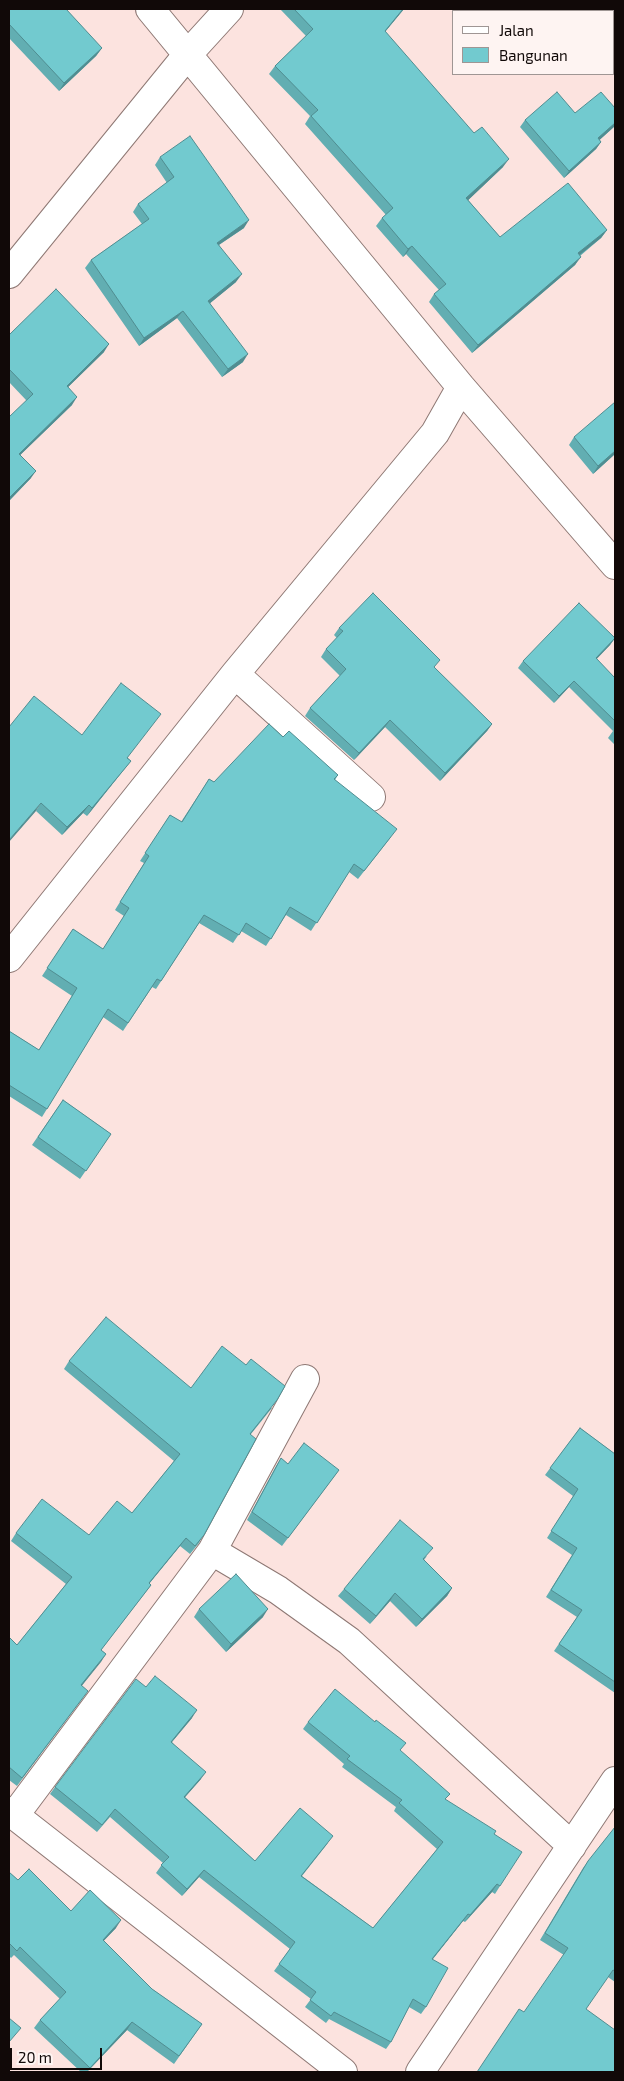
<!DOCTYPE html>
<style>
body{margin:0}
#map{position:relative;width:624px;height:2081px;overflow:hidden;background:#fce3df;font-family:"Exo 2",sans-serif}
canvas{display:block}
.frame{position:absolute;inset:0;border:10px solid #110908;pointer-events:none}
.legend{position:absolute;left:452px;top:10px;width:162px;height:65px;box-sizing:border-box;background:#fef4f2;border:1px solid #9f9694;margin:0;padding:6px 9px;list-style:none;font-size:15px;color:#110908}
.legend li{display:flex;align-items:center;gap:10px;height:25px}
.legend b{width:25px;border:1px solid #9f9694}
.scale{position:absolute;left:10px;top:2048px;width:92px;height:22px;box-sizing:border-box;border:2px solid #110908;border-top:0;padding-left:6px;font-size:15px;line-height:18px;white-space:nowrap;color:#110908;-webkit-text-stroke:4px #fef4f2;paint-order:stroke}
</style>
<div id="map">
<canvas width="624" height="2081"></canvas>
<div class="frame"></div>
<ul class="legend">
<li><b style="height:6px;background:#fff"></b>Jalan</li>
<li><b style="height:14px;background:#72cacf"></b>Bangunan</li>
</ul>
<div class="scale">20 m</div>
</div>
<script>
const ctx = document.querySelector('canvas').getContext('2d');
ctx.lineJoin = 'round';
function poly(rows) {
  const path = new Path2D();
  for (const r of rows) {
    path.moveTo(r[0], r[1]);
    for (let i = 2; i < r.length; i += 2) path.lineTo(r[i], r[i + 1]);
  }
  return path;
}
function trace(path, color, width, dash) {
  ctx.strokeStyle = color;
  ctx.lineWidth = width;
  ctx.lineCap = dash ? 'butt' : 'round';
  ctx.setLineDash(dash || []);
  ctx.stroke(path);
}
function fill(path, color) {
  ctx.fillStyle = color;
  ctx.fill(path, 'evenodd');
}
const street = poly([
 [150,9,461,387,615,565],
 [9,274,188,54,229,9],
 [235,674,371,797],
 [9,958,235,674,435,433,461,387],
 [212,1551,305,1379],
 [9,1811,343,2072],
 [14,1816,212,1551,278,1590,349,1641,572,1846],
 [420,2072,615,1781]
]);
trace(street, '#8e7874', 30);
trace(street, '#fff', 28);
fill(poly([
 [9,9,102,48,96,56,59,91,9,38],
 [280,9,404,9,385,32,503,167,468,200,500,237,607,230,601,238,580,256,575,265,472,353,429,302,434,294,439,290,406,254,403,257,376,226,382,218,386,215,305,124,310,116,269,74,275,66,306,36],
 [615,108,615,126,599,140,601,142,596,149,564,178,520,127,525,120],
 [160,157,244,228,219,245,236,282,210,303,243,362,222,377,177,318,139,346,85,268,91,260,142,224,133,212,138,204,167,183,155,165],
 [9,335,104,352,68,387,72,405,20,455,31,478,9,501,26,400,9,382],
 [574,437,615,454,593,474,569,445],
 [339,628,435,668,492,724,487,731,440,781,385,727,354,760,305,716,310,708,340,676,321,657,326,649,337,638,334,635],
 [615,638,610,645,596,659,615,678,615,745,608,738,613,731,569,687,554,703,518,668,523,661],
 [82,735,128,758,131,761,87,816,83,813,62,835,36,811],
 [283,737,338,775,335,780,391,837,358,879,349,872,311,931,286,915,266,946,241,931,233,943,199,923,156,989,152,987,123,1031,103,1017,42,1117,9,1096,9,1031,39,1050,72,996,42,976,73,929,103,949,124,916,115,910,144,863,140,861,170,815,181,822,209,779,214,782],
 [63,1100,111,1134,80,1179,32,1145],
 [69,1361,191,1388,272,1408,251,1434,199,1543,190,1554,180,1546,149,1584,151,1585,145,1593,101,1650,106,1654,82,1685,82,1699,17,1786,9,1780,9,1637,17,1645,66,1584,11,1541,16,1533,89,1535,132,1513,174,1461,64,1369],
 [580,1428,615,1454,615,1693,554,1651,577,1617,546,1597,572,1555,547,1538,573,1496,545,1475],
 [281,1458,288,1464,339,1470,282,1546,247,1520,276,1466],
 [427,1556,424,1560,452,1588,447,1596,416,1627,390,1601,370,1624,338,1596,344,1589],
 [199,1609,263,1617,226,1652,194,1617],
 [146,1687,192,1718,172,1742,201,1779,185,1797,255,1861,328,1843,302,1876,373,1928,437,1849,394,1811,396,1807,342,1767,344,1764,303,1729,308,1722,400,1751,446,1800,494,1834,500,1886,495,1894,492,1892,465,1922,463,1921,433,1959,426,2007,421,2014,409,2007,391,2042,386,2049,329,2019,326,2023,305,2007,311,1999,274,1971,290,1949,199,1877,182,1896,156,1873,163,1863,110,1817,97,1832,50,1794,55,1787],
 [615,1827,615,1982,608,1977,564,1955,540,1940,583,1868],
 [9,1872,18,1880,71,1911,116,1928,103,1941,152,1989,202,2024,174,2064,127,2030,87,2072,81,2072,34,2028,40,2020,60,1999,14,1955,11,1958,9,1956]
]), '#62aeb2');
fill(poly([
 [403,9,404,9,379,39,385,31],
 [102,48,96,56,59,91,64,83],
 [615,123,615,126,593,146,598,138],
 [601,142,596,149,564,178,569,171],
 [509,159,503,167,461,207,466,198],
 [249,220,244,228,211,250,217,243],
 [607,230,601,238,572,261,578,253],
 [412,246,406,254,403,257,408,249],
 [581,257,575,265,472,353,478,345],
 [242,274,236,282,203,309,208,301],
 [183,311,177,318,139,346,144,338],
 [109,344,104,352,61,394,67,386],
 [248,354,243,362,222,377,228,369],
 [77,397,72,405,13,462,19,454],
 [615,451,615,454,593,474,598,466],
 [36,471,31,478,9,501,9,498],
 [615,638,610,645,591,665,596,658],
 [574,681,569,687,554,703,559,696],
 [390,720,385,727,354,760,359,753],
 [492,724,487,731,440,781,445,773],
 [131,761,125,768,87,816,92,808],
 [41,803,36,811,9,842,9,840],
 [89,805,83,813,62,835,67,827],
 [186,1538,180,1546,143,1591,149,1583],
 [452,1588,447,1596,416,1627,422,1619],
 [395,1593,390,1601,370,1624,376,1616],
 [268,1609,263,1617,226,1652,231,1644],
 [106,1654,101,1662,76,1693,81,1685],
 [197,1710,192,1718,166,1749,171,1742],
 [206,1772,201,1779,179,1804,184,1797],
 [204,1870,199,1877,182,1896,187,1889],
 [497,1884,492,1892,465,1922,470,1915],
 [468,1914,463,1921,427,1966,432,1959],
 [121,1920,116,1928,97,1948,103,1940],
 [132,2022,127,2030,87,2072,90,2068]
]), '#508d91');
const building = poly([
 [9,9,66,9,102,48,64,83,9,24,9,9],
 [294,9,403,9,385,31,474,133,482,127,509,159,466,198,500,237,568,183,607,230,578,253,581,257,478,345,434,294,446,284,412,246,408,249,382,218,393,208,311,116,318,110,275,66,313,29,294,9],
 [557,92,575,113,601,92,615,108,615,123,598,138,601,142,569,171,525,120,557,92],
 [190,136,249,220,217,243,242,274,208,301,248,354,228,369,183,311,144,338,91,260,149,219,138,204,174,177,160,157,190,136],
 [56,289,109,344,67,386,77,397,19,454,36,471,9,498,9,417,33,394,9,369,9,335,56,289],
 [615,402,615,451,598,466,574,437,615,402],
 [373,593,440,660,434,667,492,724,445,773,390,720,359,753,310,708,346,669,326,649,343,631,339,628,373,593],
 [579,603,615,638,596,658,615,678,615,721,574,681,559,696,523,661,579,603],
 [121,683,161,714,127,758,131,761,92,808,89,805,67,827,41,803,9,840,9,727,34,696,82,735,121,683],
 [269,724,283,737,289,731,338,775,334,779,397,829,364,871,354,864,317,923,290,907,271,939,246,923,239,935,204,915,161,981,157,979,128,1023,108,1009,47,1109,9,1085,9,1031,39,1050,77,988,47,968,73,929,103,949,129,908,120,902,149,856,145,853,170,815,182,822,209,779,214,782,269,724],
 [63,1100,111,1134,86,1171,38,1137,63,1100],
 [106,1317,191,1388,222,1346,246,1365,251,1359,285,1386,277,1400,250,1434,256,1439,204,1535,195,1546,186,1538,149,1583,151,1585,101,1650,106,1654,81,1685,88,1691,22,1778,9,1767,9,1637,17,1645,72,1577,16,1533,42,1499,89,1535,117,1501,132,1513,180,1454,69,1361,106,1317],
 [580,1428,615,1454,615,1682,559,1644,582,1610,551,1590,577,1548,551,1531,578,1489,550,1468,580,1428],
 [304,1443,339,1470,288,1538,252,1512,281,1458,288,1464,304,1443],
 [400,1520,433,1548,423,1559,452,1588,422,1619,395,1593,376,1616,344,1589,400,1520],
 [236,1574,268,1609,231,1644,199,1609,236,1574],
 [155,1676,197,1710,171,1742,206,1772,184,1797,255,1861,300,1808,333,1836,301,1876,373,1928,443,1842,399,1803,402,1800,347,1759,350,1756,308,1722,335,1689,375,1722,376,1720,406,1743,400,1750,450,1794,445,1799,496,1831,494,1834,522,1852,500,1886,497,1884,470,1915,468,1914,432,1959,448,1968,426,2007,413,1999,391,2042,334,2012,331,2016,310,2000,316,1992,279,1964,295,1942,204,1870,187,1889,161,1865,169,1857,115,1809,102,1825,55,1787,136,1679,146,1687,155,1676],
 [615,1827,615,1971,613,1970,586,2009,615,2030,615,2072,477,2072,519,2009,524,2012,568,1948,545,1933,588,1861,615,1827],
 [29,1869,71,1911,90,1890,121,1920,103,1940,152,1989,202,2024,179,2056,132,2022,90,2068,40,2020,66,1992,20,1947,17,1951,9,1943,9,1872,18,1880,29,1869],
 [9,2018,21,2028,9,2042,9,2018]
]);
fill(building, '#72cacf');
trace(building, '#508d91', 1);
</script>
